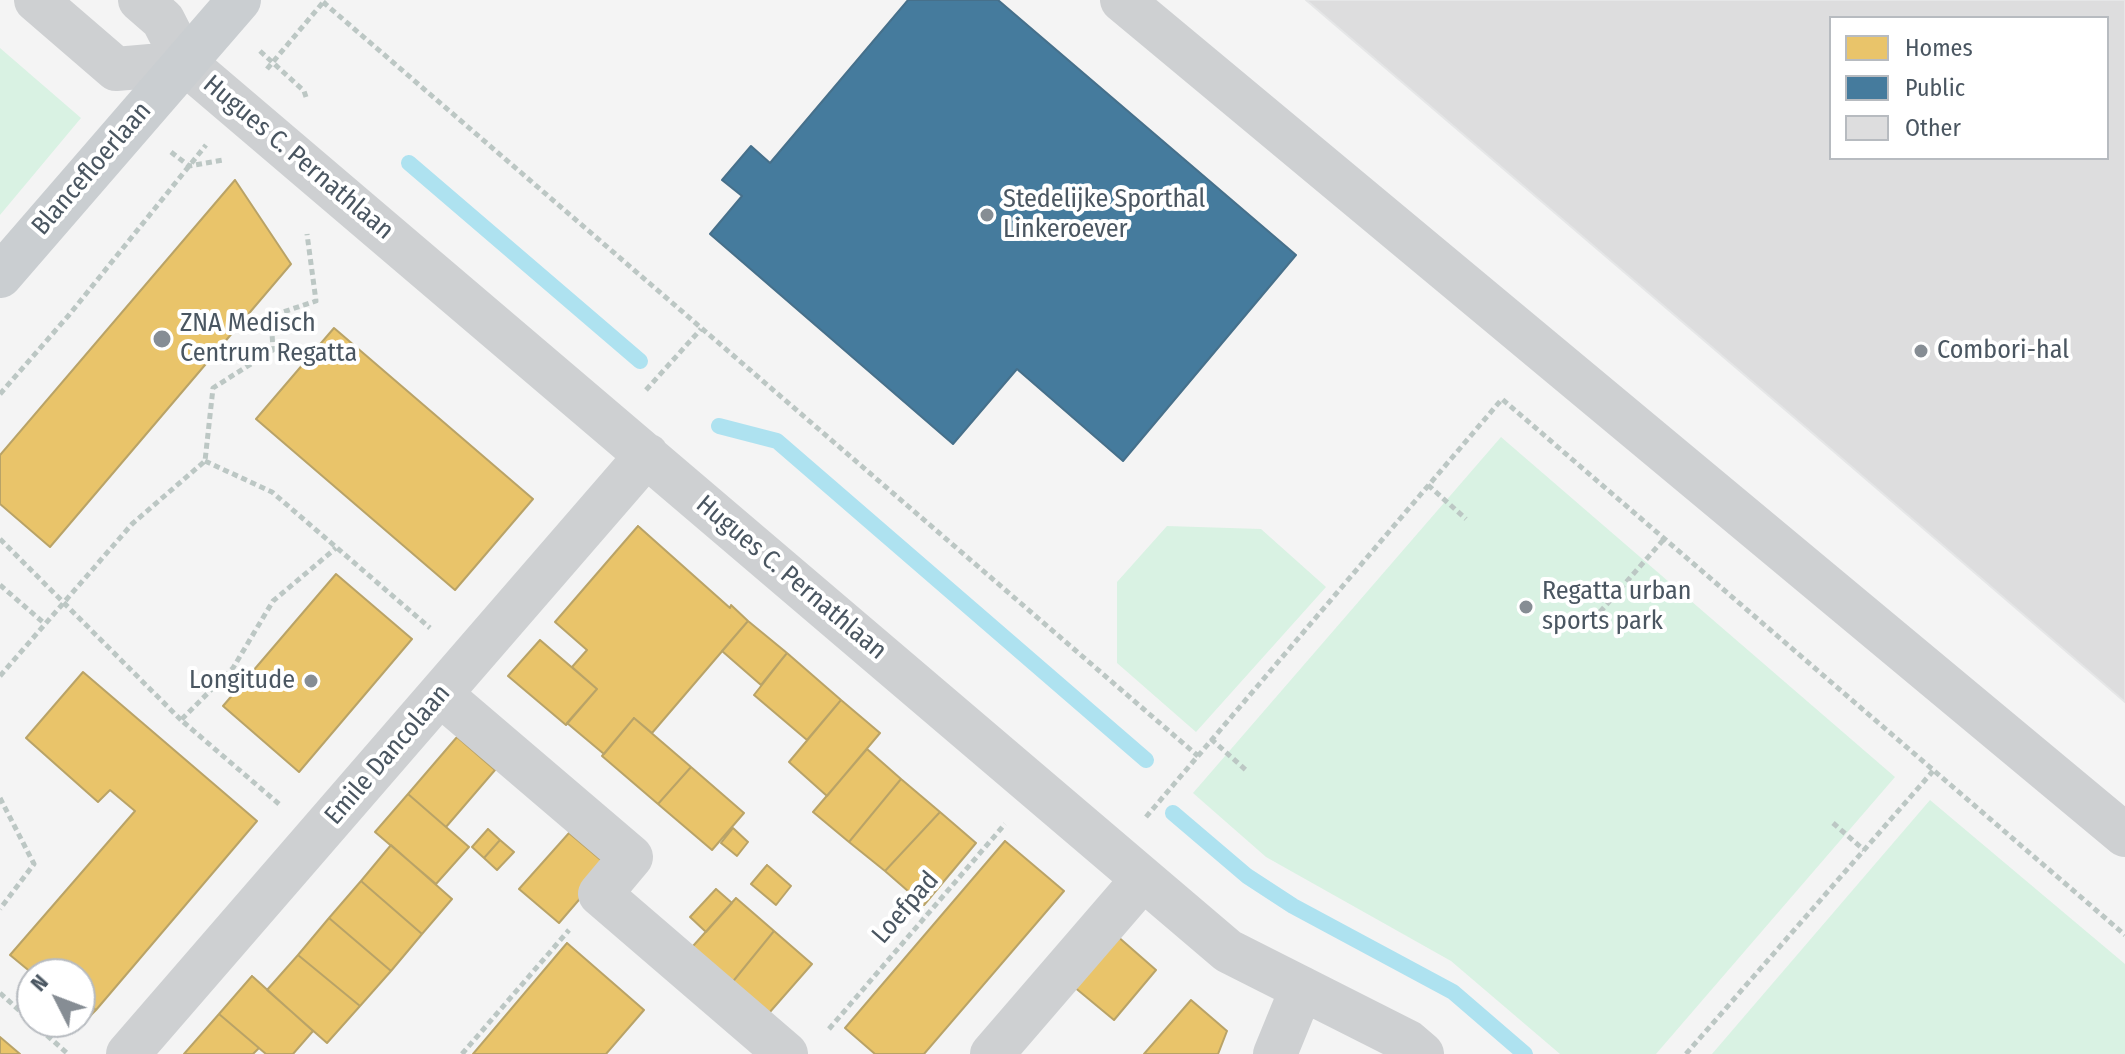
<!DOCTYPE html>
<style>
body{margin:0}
#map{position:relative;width:2125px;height:1054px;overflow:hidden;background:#f4f4f4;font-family:"Fira Sans Condensed",sans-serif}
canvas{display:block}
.legend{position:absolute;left:1829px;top:16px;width:280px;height:144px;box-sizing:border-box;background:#fff;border:2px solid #b7bbc0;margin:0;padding:10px 14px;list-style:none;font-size:24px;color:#4a5661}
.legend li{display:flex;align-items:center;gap:16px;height:40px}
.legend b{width:40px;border:2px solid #b7bbc0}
.north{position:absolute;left:16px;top:958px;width:80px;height:80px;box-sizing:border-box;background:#fff;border:2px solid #b7bbc0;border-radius:50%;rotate:312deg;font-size:22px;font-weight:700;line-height:32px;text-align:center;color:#4a5661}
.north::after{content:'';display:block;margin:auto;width:28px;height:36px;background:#868d94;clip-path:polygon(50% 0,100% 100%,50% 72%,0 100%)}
</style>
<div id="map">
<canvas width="2125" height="1054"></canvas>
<ul class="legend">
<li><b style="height:22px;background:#e9c46a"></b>Homes</li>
<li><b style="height:22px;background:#457b9d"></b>Public</li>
<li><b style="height:22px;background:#ddddde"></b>Other</li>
</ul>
<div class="north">N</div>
</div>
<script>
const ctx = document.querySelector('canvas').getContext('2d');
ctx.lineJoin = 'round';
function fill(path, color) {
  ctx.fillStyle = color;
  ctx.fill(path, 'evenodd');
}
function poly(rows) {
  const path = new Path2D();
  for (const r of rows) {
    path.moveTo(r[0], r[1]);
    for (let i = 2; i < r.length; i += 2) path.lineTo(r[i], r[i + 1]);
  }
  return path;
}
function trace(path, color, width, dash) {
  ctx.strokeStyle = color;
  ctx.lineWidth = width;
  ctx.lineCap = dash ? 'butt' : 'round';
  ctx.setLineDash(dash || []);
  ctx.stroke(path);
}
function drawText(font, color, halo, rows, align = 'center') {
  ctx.font = font + ' "Fira Sans Condensed",sans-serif';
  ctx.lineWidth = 8;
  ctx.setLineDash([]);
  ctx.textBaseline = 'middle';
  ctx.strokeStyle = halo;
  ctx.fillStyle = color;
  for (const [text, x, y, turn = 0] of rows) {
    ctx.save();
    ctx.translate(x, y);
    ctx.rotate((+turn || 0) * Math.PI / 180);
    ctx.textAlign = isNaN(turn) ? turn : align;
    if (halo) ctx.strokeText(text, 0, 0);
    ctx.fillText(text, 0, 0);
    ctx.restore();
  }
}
fill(poly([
 [0,48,81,118,0,215],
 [1501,437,1895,777,1656,1054,1560,1054,1451,961,1266,857,1193,793],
 [1167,526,1261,529,1326,587,1196,732,1117,663,1117,582],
 [1930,800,2125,964,2125,1054,1712,1054]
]), '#d9f2e3');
const homes = poly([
 [235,180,291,264,50,547,0,504,0,455,235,180],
 [334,328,533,499,455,590,256,419,334,328],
 [638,526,730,608,731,605,748,621,652,733,634,718,604,754,567,723,597,689,572,667,587,650,555,622,638,526],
 [336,574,412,639,299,772,223,706,336,574],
 [748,621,787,653,761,685,722,651,748,621],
 [540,640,597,689,566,725,508,676,540,640],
 [787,653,841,700,807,740,754,695,787,653],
 [83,672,257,821,96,1010,80,997,80,974,33,974,10,955,135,811,110,790,98,802,26,738,83,672],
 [841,700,880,733,827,796,789,762,841,700],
 [634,718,691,767,658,804,602,756,634,718],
 [457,737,495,770,446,827,408,794,457,737],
 [867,749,901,779,849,842,813,812,867,749],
 [691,767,744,813,712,850,658,804,691,767],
 [901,779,940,812,885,871,849,842,901,779],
 [408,794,469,847,436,884,375,832,408,794],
 [940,812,976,843,924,905,885,871,940,812],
 [733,828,748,842,737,856,721,843,733,828],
 [488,829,500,840,484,858,472,847,488,829],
 [569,833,608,866,559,923,519,889,569,833],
 [500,840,514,852,497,870,484,858,500,840],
 [1005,841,1064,891,924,1054,875,1054,845,1028,1005,841],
 [391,845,452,899,422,934,361,881,391,845],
 [767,865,791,886,776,905,751,884,767,865],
 [361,881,422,934,391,971,329,918,361,881],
 [716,889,732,903,706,932,690,917,716,889],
 [736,898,774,931,726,990,685,955,736,898],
 [329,918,391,971,360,1006,298,955,329,918],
 [774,931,812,964,762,1021,726,990,774,931],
 [1116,935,1156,970,1114,1020,1073,986,1116,935],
 [567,943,644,1010,606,1054,473,1054,567,943],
 [298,955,360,1006,327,1043,267,990,298,955],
 [252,976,313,1031,293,1054,266,1054,219,1014,252,976],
 [80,997,96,1010,86,1020,80,1014,80,997],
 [1191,1000,1227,1031,1218,1054,1144,1054,1191,1000],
 [219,1014,259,1048,253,1054,184,1054,219,1014],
 [0,1037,20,1054,0,1054,0,1037]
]);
fill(homes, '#e9c46a');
trace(homes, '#b9a367', 2);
const public = poly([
 [908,0,998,0,1296,255,1123,461,1017,369,953,444,710,234,742,196,722,180,751,146,770,163,908,0]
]);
fill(public, '#457b9d');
trace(public, '#46708b', 2);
trace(poly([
 [409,163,640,361],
 [719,426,777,441,1146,760],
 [1173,813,1247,876,1293,906,1453,992,1525,1054]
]), '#aee2f0', 16);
const building = poly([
 [1306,0,2125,0,2125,702,1810,431,1306,0],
 [1831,18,2107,18,2107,158,1831,158,1831,18]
]);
fill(building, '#ddddde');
trace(building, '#e5e6e7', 2);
trace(poly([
 [323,2,1198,756],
 [260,51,304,91,306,97],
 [267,69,325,0],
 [171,152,189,166,223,160],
 [646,390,701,329],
 [0,394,69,315,206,145],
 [205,461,272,492,430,628],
 [1428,485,1466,519],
 [0,539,181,720],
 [0,585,45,624],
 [1600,612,1664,539],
 [0,676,132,524,205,461,213,388,273,350,271,316,316,301,307,234],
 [1211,739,1247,771],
 [0,798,34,864,0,909],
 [279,804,181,720,233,668,273,601,336,548],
 [1146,817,1502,399,2125,935],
 [1833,823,1864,850],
 [0,993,32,1022],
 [32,1022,68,1054],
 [829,1029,1005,824],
 [462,1054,569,930],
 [1686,1054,1933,771]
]), '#bcc7c4', 5, [6, 4]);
trace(poly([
 [36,0,116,69,185,63],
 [140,0,163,20,185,63,1228,951,1408,1042,1422,1054],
 [1122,0,2125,835],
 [440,694,631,857,600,894,786,1054],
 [128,1054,647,455],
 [992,1054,1143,879],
 [1275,1054,1302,988]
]), '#ced0d2', 44);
trace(poly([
 [0,276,239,0]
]), '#caced1', 44);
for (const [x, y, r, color] of [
 [987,215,8,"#868d94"],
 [162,339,10,"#868d94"],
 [1921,351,8,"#868d94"],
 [1526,607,8,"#868d94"],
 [311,681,8,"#868d94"]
]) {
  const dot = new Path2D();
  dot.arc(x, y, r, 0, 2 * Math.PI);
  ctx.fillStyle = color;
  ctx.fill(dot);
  trace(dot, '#fff', 3);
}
drawText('26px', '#4a5661', '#fff', [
 ["Hugues C. Pernathlaan",298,158,40],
 ["Blancefloerlaan",92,169,-49],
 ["Hugues C. Pernathlaan",791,578,40],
 ["Emile Dancolaan",388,755,-49],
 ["Loefpad",906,908,-49]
]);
drawText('26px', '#4a5661', '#fff', [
 ["Stedelijke Sporthal",1003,200],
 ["Linkeroever",1003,230],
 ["ZNA Medisch",180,324],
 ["Centrum Regatta",180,354],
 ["Combori-hal",1937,351],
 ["Regatta urban",1542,592],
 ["sports park",1542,622],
 ["Longitude",295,681,"right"]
], 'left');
</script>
